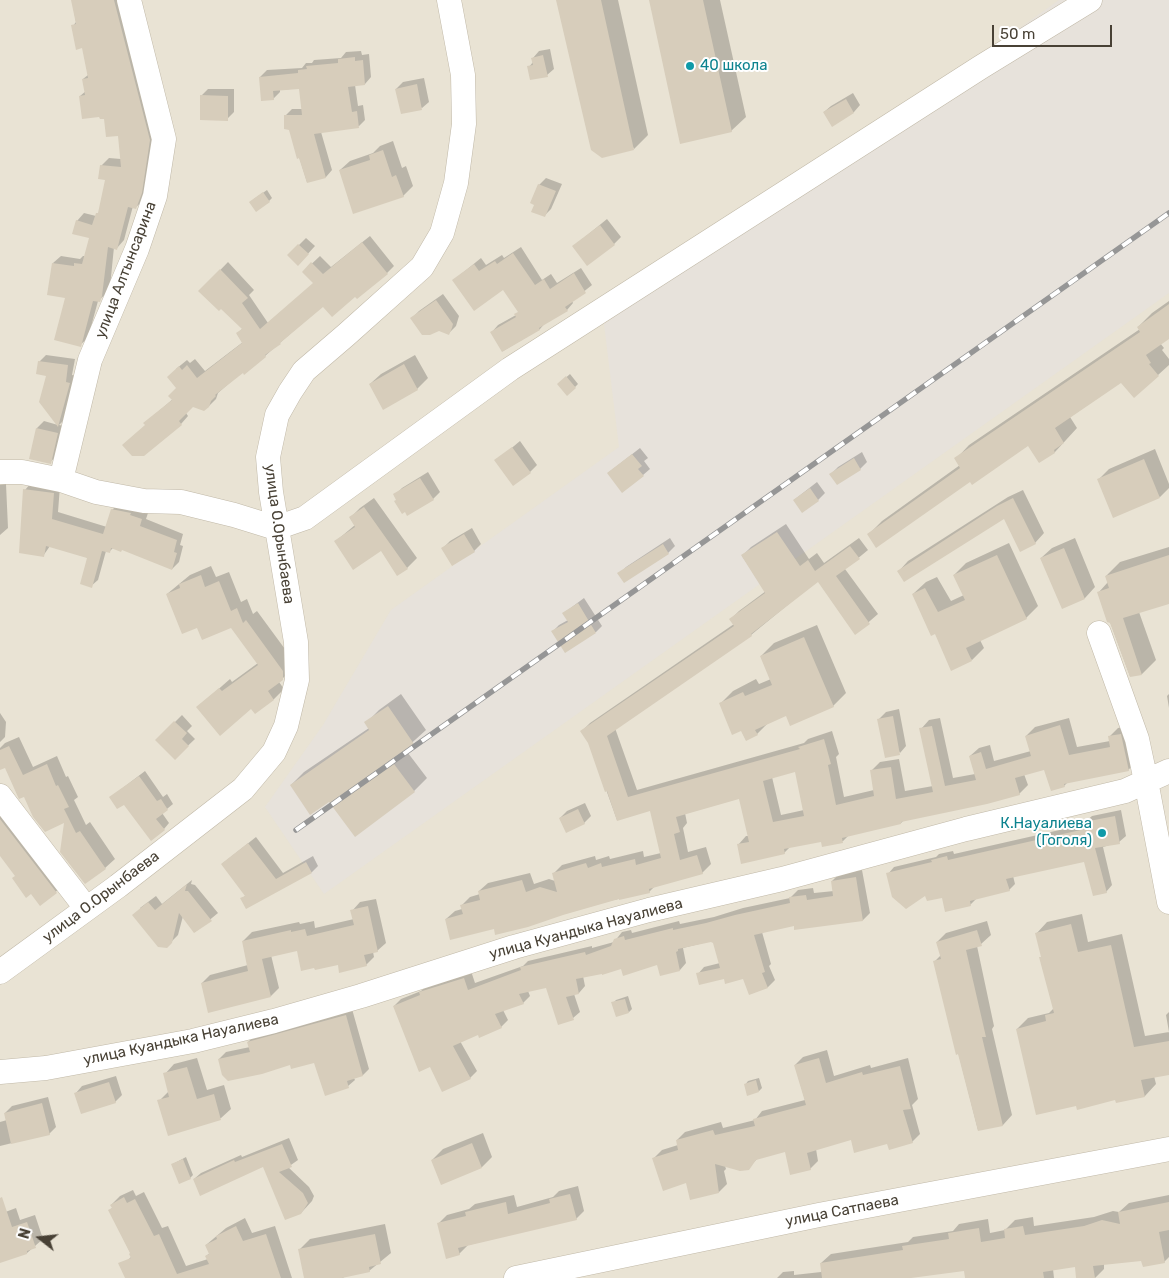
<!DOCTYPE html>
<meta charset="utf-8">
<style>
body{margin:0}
#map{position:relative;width:1169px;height:1278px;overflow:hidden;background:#f4f1e6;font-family:Rubik,sans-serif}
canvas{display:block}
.north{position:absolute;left:15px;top:1213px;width:50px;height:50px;-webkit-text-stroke:4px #fff;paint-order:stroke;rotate:286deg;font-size:14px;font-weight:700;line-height:20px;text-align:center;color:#484135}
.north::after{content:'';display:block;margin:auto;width:18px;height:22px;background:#484135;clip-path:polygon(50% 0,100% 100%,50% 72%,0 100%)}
.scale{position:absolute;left:992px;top:25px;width:120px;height:22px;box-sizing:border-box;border:2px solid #484135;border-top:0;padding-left:6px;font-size:15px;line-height:18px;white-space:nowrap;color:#484135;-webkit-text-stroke:4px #fff;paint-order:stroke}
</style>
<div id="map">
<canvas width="1169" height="1278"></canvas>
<div class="north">N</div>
<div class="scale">50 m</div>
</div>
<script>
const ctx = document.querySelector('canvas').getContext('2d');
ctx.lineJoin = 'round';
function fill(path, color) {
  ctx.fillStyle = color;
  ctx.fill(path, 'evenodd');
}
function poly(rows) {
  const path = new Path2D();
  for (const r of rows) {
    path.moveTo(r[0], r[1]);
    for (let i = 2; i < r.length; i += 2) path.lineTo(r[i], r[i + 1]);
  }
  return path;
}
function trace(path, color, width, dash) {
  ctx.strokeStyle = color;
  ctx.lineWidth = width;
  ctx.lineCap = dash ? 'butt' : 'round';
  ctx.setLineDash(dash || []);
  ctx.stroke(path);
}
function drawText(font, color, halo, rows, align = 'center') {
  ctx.font = font + ' Rubik,sans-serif';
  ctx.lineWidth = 4;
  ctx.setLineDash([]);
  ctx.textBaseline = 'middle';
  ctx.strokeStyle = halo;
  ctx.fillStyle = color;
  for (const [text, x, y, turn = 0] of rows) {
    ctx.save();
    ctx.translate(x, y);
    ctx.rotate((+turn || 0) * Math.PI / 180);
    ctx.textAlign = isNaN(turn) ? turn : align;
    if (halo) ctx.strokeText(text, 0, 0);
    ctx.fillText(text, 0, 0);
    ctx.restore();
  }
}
fill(poly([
 [0,0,1169,0,1169,1278,0,1278]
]), '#e9e3d4');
fill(poly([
 [1059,0,1169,0,1169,293,324,894,265,807,323,725,391,610,619,447,604,324]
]), '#e7e2db');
fill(poly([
 [72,0,123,0,157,131,144,200,136,207,133,206,124,240,117,248,114,247,110,287,107,293,98,301,88,338,80,345,67,297,53,263,61,256,80,259,83,256,86,256,91,237,77,221,84,213,96,216,100,211,107,179,101,166,109,158,121,159,119,134,105,117,80,96,86,91,83,79,88,75,83,47,73,26,76,22],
 [557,0,618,0,648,135,634,149],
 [650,0,720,0,746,117,731,131],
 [550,49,554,69,547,75,529,67,533,62,533,58,539,51],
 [361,51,362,55,369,54,371,77,365,84,355,85,358,106,363,105,365,120,359,126,321,132,332,170,326,177,307,182,286,115,292,109,302,109,301,88,280,90,280,92,273,99,260,77,267,70,302,68,306,63,312,63,314,60,341,58,346,52],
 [424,78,429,102,422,108,396,89,403,82],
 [208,89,234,89,234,112,227,119,201,96],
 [853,93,860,105,854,112,832,125,824,112,831,106],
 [393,141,402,168,406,166,413,186,403,196,340,170,350,161,373,153,380,146],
 [546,178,562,184,551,209,544,216,539,185],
 [267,190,272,198,269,201,254,199],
 [607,219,621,237,614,244,574,246],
 [370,236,394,266,387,273,355,295,323,305,265,356,243,371,218,393,216,399,208,407,193,406,186,413,188,416,181,424,143,455,146,425,145,423,173,399,177,388,176,369,187,360,190,363,195,359,205,371,243,342,237,334,243,328,221,307,200,291,228,262,254,290,249,295,268,323,315,283,303,272,320,256,331,267],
 [306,238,315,246,305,257,289,255],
 [521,247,542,280,551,274,557,283,581,268,592,285,572,301,573,303,567,310,546,322,540,329,503,351,492,332,498,325,516,315,519,312,504,288,454,280,481,258,486,265,502,255,504,258],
 [443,294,459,316,456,326,449,333,412,318,419,311],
 [1169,301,1169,337,1160,343,1164,348,1162,350,1169,359,1169,365,1158,375,1122,381,1070,417,1077,428,1055,452,1039,462,1029,445,970,480,869,534,882,521,960,465,956,459,969,445,1140,329,1138,327,1152,313],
 [46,355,75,359,72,375,76,376,65,419,59,425,64,426,57,456,50,462,30,458,37,428,44,421,58,425,48,374,39,362],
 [415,355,428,378,417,389,370,384,381,374],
 [570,374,578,384,575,387,562,381],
 [520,441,537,465,530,472,496,461],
 [640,448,648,458,644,461,650,469,643,475,608,473],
 [1155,449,1169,484,1169,488,1160,497,1099,479,1109,469],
 [862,452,867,462,860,469,837,483,831,474,838,467],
 [428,472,440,492,433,499,398,499,395,495,402,488],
 [817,482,825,493,818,500,794,500],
 [31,483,60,486,58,512,107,527,112,510,119,503,148,513,146,519,183,534,180,545,183,546,179,562,172,569,122,549,113,548,109,552,106,551,98,580,91,586,89,558,50,546,43,556,25,490],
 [6,484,8,528,0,535,0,485],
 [1023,490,1044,533,1035,543,1004,518,899,571,908,561,1008,497],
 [374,498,417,558,407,568,381,549,336,541,355,525,350,518,360,508],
 [786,524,809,559,817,553,824,563,859,538,868,550,845,569,878,614,856,633,818,580,751,635,615,728,637,790,804,743,808,739,832,731,839,754,836,757,844,797,874,790,871,771,880,762,899,759,905,791,933,786,921,729,929,720,940,718,953,778,975,774,970,756,979,748,990,745,994,761,1031,751,1026,736,1035,727,1069,718,1077,747,1110,741,1109,737,1118,728,1129,726,1137,762,1128,770,1068,782,1064,786,1045,768,1024,774,1028,785,1019,794,904,820,901,823,849,835,843,841,823,846,822,840,791,846,784,853,738,845,746,836,749,836,740,797,685,813,687,823,683,828,688,852,706,847,711,864,702,873,655,886,649,892,494,927,446,919,455,911,462,909,462,905,470,897,480,894,479,891,488,883,530,873,534,884,549,879,555,881,553,874,562,865,595,856,596,860,609,856,610,859,643,851,644,857,661,853,651,809,617,820,589,742,582,731,590,723,734,624,731,619,739,611,766,591,742,556,751,547],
 [796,770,804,810,781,815,772,777],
 [472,528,481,544,474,551,443,548,450,541],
 [670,538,675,546,668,553,619,574,626,567],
 [1075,538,1095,587,1085,598,1062,607,1041,558,1052,548],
 [1009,543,1038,606,1026,618,980,640,984,648,972,660,936,633,913,594,926,582,937,577,951,601,964,595,954,575,966,563],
 [1169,547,1169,602,1139,612,1156,660,1142,674,1130,676,1099,592,1108,582,1106,576,1120,562],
 [211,566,216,577,229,572,241,602,247,599,253,614,257,611,293,660,292,669,279,682,284,689,274,699,255,712,252,708,198,707,230,679,232,682,258,663,232,627,198,627,167,594,190,575],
 [584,598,602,626,596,632,553,631,559,625,568,620,564,613],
 [817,625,846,693,833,706,786,715,769,722,757,734,742,730,720,704,733,691,756,679,759,684,771,679,761,656,774,643],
 [401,694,426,730,405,749,427,778,414,791,329,801,291,785,304,772,369,728,366,723,379,710],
 [1169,694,1169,708,1167,696],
 [899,709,906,746,900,753,879,719,886,712],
 [0,713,6,722,5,737,0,742],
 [182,715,192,726,187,731,195,739,175,758,157,740],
 [19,737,33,767,57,756,66,777,68,776,78,797,74,800,86,825,90,822,115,859,105,868,65,821,24,795,6,766,0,762,0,748,5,743],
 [145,771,163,797,167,794,173,804,162,813,169,823,164,829,124,803,111,797],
 [585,803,591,816,584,823,560,818,567,811],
 [0,804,63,886,40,904,0,854],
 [1121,810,1126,836,1119,842,1103,847,1112,885,1106,892,1085,861,1013,876,1015,884,1009,890,977,898,970,905,943,896,926,893,888,874,894,867,936,857,939,854,953,851,954,854,1086,824,1085,822,1092,816],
 [256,837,283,873,313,856,318,866,312,872,242,899,246,895,222,864],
 [862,870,870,913,863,920,795,925,762,932,771,964,769,966,775,980,768,987,750,994,743,977,724,978,698,974,704,967,720,963,714,942,711,941,683,948,686,963,680,970,658,963,622,968,583,976,585,986,579,993,574,994,580,1012,573,1018,547,986,528,991,530,996,523,1003,503,1010,508,1020,501,1027,478,1033,460,1041,477,1071,470,1078,430,1066,394,1006,401,999,421,991,427,985,471,971,475,983,523,966,528,961,592,946,592,948,614,942,622,932,631,930,632,933,679,921,680,924,714,917,743,908,790,898,798,890,813,888,814,893,834,891,832,881,839,874],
 [192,880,191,884,195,885,218,913,195,932,183,916,178,935,166,947,140,908,156,896,162,904],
 [376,899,386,943,377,951,373,952,374,957,366,965,338,964,298,949,271,955,279,988,271,996,202,983,210,975,248,965,243,941,252,932,299,922,300,924,314,921,315,928,354,919,352,911,360,902],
 [1082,914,1088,942,1122,934,1145,1036,1169,1032,1166,1015,1169,1012,1169,1074,1154,1076,1156,1084,1145,1096,1077,1104,1017,1029,1028,1018,1049,1013,1054,1008,1040,958,1042,956,1036,934,1047,922],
 [987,921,991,935,981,944,977,946,994,1026,992,1029,1012,1115,1003,1125,978,1130,935,961,941,955,937,942,946,933],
 [628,996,632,1009,629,1012,613,1003,616,1000],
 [352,1009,369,1069,363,1075,354,1078,355,1080,348,1086,314,1061,291,1064,219,1059,226,1052,250,1047,248,1042,255,1035],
 [827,1050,834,1076,870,1065,871,1068,908,1058,918,1099,912,1105,920,1134,912,1142,888,1143,851,1138,816,1149,818,1161,810,1169,786,1150,758,1158,748,1168,725,1166,726,1169,724,1171,727,1184,719,1192,687,1181,654,1158,662,1150,678,1145,677,1140,685,1132,721,1122,723,1128,755,1120,762,1111,805,1100,795,1065,803,1057],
 [197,1058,207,1090,224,1085,231,1109,221,1118,169,1134,159,1101,169,1091,165,1074,174,1064],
 [116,1076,122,1095,115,1102,76,1093,82,1086],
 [759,1078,762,1088,759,1091,745,1085,748,1081],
 [48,1097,56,1127,49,1134,0,1146,0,1122,7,1120,5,1113,12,1106],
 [483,1133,492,1157,482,1167,442,1183,432,1160,443,1149],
 [289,1138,298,1160,288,1167,309,1187,314,1196,312,1201,301,1213,264,1166,194,1179,201,1173,241,1155,242,1157],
 [186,1157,193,1175,190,1178,173,1164],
 [578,1186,584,1211,576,1219,468,1245,459,1254,439,1223,447,1215,469,1209,475,1204,514,1195,517,1207,553,1197,559,1191],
 [133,1190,136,1196,144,1192,162,1228,168,1226,186,1266,208,1259,206,1256,210,1253,206,1245,226,1228,245,1218,252,1233,275,1226,292,1278,136,1278,128,1260,132,1256,110,1210,113,1207,111,1205,120,1196],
 [1169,1195,1169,1257,1164,1262,1142,1260,1104,1264,1104,1269,1095,1278,1078,1278,1076,1266,1053,1269,1054,1278,966,1278,965,1270,905,1278,777,1278,783,1272,794,1271,794,1275,821,1272,822,1270,821,1263,831,1254,908,1242,913,1237,953,1231,959,1224,988,1219,990,1233,1005,1230,1015,1220,1033,1217,1034,1226,1094,1217,1113,1211,1119,1212,1129,1203],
 [16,1208,20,1220,35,1215,43,1239,27,1253,0,1260,0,1214],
 [385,1224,391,1253,369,1271,345,1276,343,1278,305,1278,299,1250,310,1239]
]), '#0003');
fill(poly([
 [71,0,114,0,150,140,142,193,136,209,128,207,117,250,108,247,102,296,100,302,93,301,81,347,54,340,65,298,47,295,52,263,74,266,74,263,82,264,89,238,72,234,76,220,92,225,96,213,98,213,105,180,98,179,100,165,121,167,118,136,106,137,104,119,100,119,99,117,82,119,79,96,85,95,82,79,88,78,82,48,76,50,71,25,76,24],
 [556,0,601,0,634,150,602,158,591,150],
 [649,0,703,0,732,132,680,144],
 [543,55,548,77,530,80,527,66,533,65,531,58],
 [355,57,355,61,363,60,365,85,348,87,352,112,357,111,359,128,314,134,326,178,307,183,299,158,297,159,289,130,284,129,284,115,302,115,299,89,273,91,274,100,261,101,259,77,298,73,298,70,307,69,306,66,338,63,338,59],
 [417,84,422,110,401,114,395,89],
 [200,95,228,96,228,121,200,120],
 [846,99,854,113,832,127,823,112],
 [383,150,392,177,396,175,404,197,353,214,339,170,370,160,369,155],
 [538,184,556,191,545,217,531,212,534,205,530,203],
 [263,192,270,202,256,212,249,202],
 [600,225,615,245,587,266,572,246],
 [362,242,388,274,357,299,355,297,332,317,323,307,280,343,281,344,265,355,266,357,244,375,243,373,215,395,216,396,211,401,209,407,204,411,193,407,179,421,182,425,144,456,132,456,122,445,145,425,143,423,172,400,168,396,176,388,167,377,179,366,182,370,187,365,197,378,242,343,236,333,242,329,221,309,219,311,198,291,220,269,248,298,242,303,260,329,313,283,302,272,311,262,323,274],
 [298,244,309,254,298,266,287,255],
 [513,253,535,285,544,279,550,289,574,273,586,293,565,307,568,311,539,328,540,330,502,352,490,332,516,317,514,314,518,312,503,290,474,311,452,280,474,264,479,271,495,261,497,264],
 [436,300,453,324,452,328,449,335,439,331,430,335,422,335,410,318],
 [1169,304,1169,339,1146,355,1151,363,1149,364,1159,376,1134,398,1121,383,1055,428,1064,443,1054,450,1055,453,1039,463,1028,446,972,485,970,482,876,548,867,534,960,468,954,458,1140,332,1137,327],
 [38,361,68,365,66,382,70,383,58,427,39,402,46,376,36,374],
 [404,364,418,390,383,410,369,384],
 [566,376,576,388,567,396,557,384],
 [36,428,58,433,51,464,29,459],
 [512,447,531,473,513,486,494,460],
 [632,454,642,466,638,469,644,476,622,493,607,473],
 [854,458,861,470,837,485,829,474],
 [1144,459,1160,498,1113,518,1097,479],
 [420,478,434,500,407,516,405,512,402,514,394,501,396,500,393,494],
 [810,488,819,501,802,513,793,500],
 [23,489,54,493,52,519,103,534,111,509,131,513,130,515,142,519,140,526,177,540,174,552,177,553,172,570,122,550,121,552,111,548,110,553,102,551,92,588,80,584,87,558,46,546,44,557,19,553],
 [1013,498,1036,544,1020,552,1004,519,904,582,897,571,997,506],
 [364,507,408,569,397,576,381,551,353,570,334,541,355,527,349,517],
 [777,532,800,566,808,560,815,571,850,546,860,559,836,576,870,624,855,635,818,582,751,634,752,636,607,736,628,797,800,749,798,747,824,739,831,764,828,765,836,805,874,796,870,770,891,767,896,799,933,792,919,728,932,726,945,786,976,780,969,756,981,752,986,769,1031,756,1025,736,1060,725,1069,755,1110,747,1108,736,1121,734,1129,771,1064,784,1065,787,1051,791,1044,770,1015,778,1020,795,987,804,901,822,901,824,842,838,843,843,822,847,821,842,784,849,785,854,741,864,737,844,749,842,739,799,676,817,680,832,674,834,680,860,697,855,703,874,649,889,650,893,619,900,619,899,563,915,528,927,495,935,494,929,450,940,445,919,463,914,460,905,480,900,478,891,522,880,526,892,540,887,557,892,552,873,586,863,588,868,601,863,602,867,635,859,636,865,661,858,650,811,617,821,607,791,605,792,588,743,580,731,734,626,729,619,765,593,741,555],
 [795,772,804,816,773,822,763,781],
 [464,534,475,552,452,566,441,548],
 [663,544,669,554,624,583,617,573],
 [1064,548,1085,599,1062,609,1040,558],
 [997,555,1027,619,966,648,972,661,951,671,935,634,931,636,912,594,925,588,938,612,965,600,953,575],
 [1169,555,1169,604,1123,618,1142,675,1130,677,1112,628,1110,623,1107,622,1097,592,1109,588,1105,576],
 [201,575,205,587,219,581,231,611,237,608,243,623,246,620,283,671,283,680,268,691,274,700,255,714,251,709,220,736,196,707,219,688,222,691,258,665,231,628,202,640,197,628,182,634,166,594,180,588,179,584],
 [578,603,596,633,565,653,551,631,568,622,562,613],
 [804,637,834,707,790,726,786,716,755,730,758,735,746,741,741,731,732,735,719,703,743,692,745,696,772,685,760,656],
 [388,706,414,744,391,760,415,792,355,837,329,802,310,815,290,785,369,730,364,722],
 [893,716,900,755,885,758,877,719],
 [174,721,187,733,182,739,189,746,175,760,155,740],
 [9,746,23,775,47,764,56,786,58,785,69,807,64,809,76,833,80,831,106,869,85,884,60,852,64,823,45,832,33,817,24,797,19,799,18,797,5,768,0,770,0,750],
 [139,776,157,801,161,799,168,810,156,819,165,830,151,841,124,805,117,809,109,797],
 [578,809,585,824,566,833,559,818],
 [1115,816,1120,844,1095,848,1107,893,1093,896,1084,862,1006,879,1010,891,970,901,971,906,945,912,942,898,927,901,925,896,906,909,892,897,886,873,932,862,931,860,947,856,948,860,1085,829,1084,822],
 [0,819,57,893,40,906,31,894,26,898,12,878,15,876,0,856],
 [248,843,276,879,306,862,312,873,246,909,240,898,245,896,221,864],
 [856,877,863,921,794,930,794,926,754,935,765,972,762,973,768,988,749,995,743,979,725,984,724,979,699,985,696,973,720,968,713,943,711,942,678,949,678,951,676,952,680,971,660,976,657,965,623,976,621,969,602,975,602,974,576,979,579,994,566,997,574,1020,558,1025,546,988,519,994,524,1004,495,1014,502,1028,479,1038,478,1035,453,1046,471,1079,442,1092,430,1067,419,1072,393,1006,420,995,419,992,464,978,468,990,521,970,520,967,585,952,586,955,611,946,614,939,624,936,625,940,673,928,673,930,706,923,735,915,790,903,789,897,806,895,807,900,833,896,831,881],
 [187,884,185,891,188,891,212,921,194,933,179,913,172,943,167,948,158,947,132,915,148,902,155,910],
 [368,906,378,952,364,955,367,966,339,973,338,965,315,970,314,968,301,971,297,951,262,959,271,997,208,1013,201,983,248,971,242,941,291,930,291,932,305,929,307,936,354,925,350,910],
 [1071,924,1078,952,1111,945,1134,1047,1169,1041,1169,1075,1141,1080,1145,1097,1116,1103,1115,1100,1077,1110,1076,1106,1036,1115,1016,1029,1046,1021,1045,1015,1054,1013,1039,957,1041,957,1035,933],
 [977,930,982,946,966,950,986,1037,982,1037,1003,1126,978,1131,958,1054,956,1055,933,961,941,959,936,942],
 [625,999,629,1013,616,1017,611,1002],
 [346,1015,363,1076,347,1081,349,1088,325,1096,314,1063,291,1069,290,1065,262,1074,228,1081,222,1075,218,1059,250,1052,247,1042],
 [819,1058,826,1083,862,1072,863,1075,900,1066,911,1109,903,1110,913,1143,889,1150,887,1144,854,1153,851,1140,807,1153,811,1170,790,1175,785,1152,756,1160,749,1170,740,1171,715,1164,719,1193,690,1200,686,1183,663,1191,652,1158,678,1150,676,1140,713,1130,715,1135,755,1126,753,1119,806,1105,794,1065],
 [187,1067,197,1099,214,1094,221,1120,168,1136,157,1100,169,1097,163,1073],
 [756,1080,759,1092,747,1096,744,1084],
 [109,1082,116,1103,81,1114,74,1093],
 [42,1103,50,1135,11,1144,4,1113],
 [472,1143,482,1168,441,1185,431,1160],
 [282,1144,292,1167,279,1172,303,1193,308,1203,301,1214,285,1220,263,1167,200,1196,193,1179,234,1160,235,1162],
 [183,1159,191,1179,179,1184,171,1164],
 [570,1194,577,1220,458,1248,460,1255,446,1259,437,1223,466,1216,465,1212,506,1202,508,1214,550,1203,549,1199],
 [2,1197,12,1227,27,1222,36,1248,27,1251,27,1254,0,1263,0,1198],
 [124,1197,127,1203,135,1199,154,1236,159,1234,177,1274,209,1264,205,1256,209,1254,205,1245,217,1239,216,1236,236,1226,243,1241,266,1234,281,1278,125,1278,118,1263,131,1258,129,1254,130,1253,108,1210,112,1208,110,1205],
 [1169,1202,1169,1230,1159,1232,1165,1263,1143,1267,1141,1261,1093,1266,1095,1278,1076,1278,1075,1267,1043,1272,1044,1278,965,1278,964,1271,911,1278,822,1278,820,1263,903,1250,902,1246,949,1239,948,1233,979,1228,981,1242,1005,1238,1004,1229,1023,1226,1025,1235,1084,1226,1102,1220,1120,1224,1118,1212],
 [375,1234,381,1264,369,1267,370,1272,342,1278,304,1278,298,1249]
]), '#d7cdbb');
const minor = poly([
 [0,472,22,472,61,480,96,492,144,501,181,502,234,515,276,528,305,518,510,369,981,67,1090,0],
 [61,480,90,360,137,249,155,196,164,139,129,0],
 [1099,633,1137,739,1146,781,1169,902],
 [0,796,86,908],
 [0,972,118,886,243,789,274,752,286,726,297,680,296,642,271,492,268,457,277,415,290,392,304,371,346,335,422,267,442,233,456,183,464,124,463,75,449,0],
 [0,1072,46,1068,193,1041,274,1021,361,996,514,947,649,910,782,879,966,829,1125,791,1169,771],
 [516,1278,819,1215,1169,1149]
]);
trace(minor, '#c1b9a8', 25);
trace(minor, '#fff', 24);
const rail = poly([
 [296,830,1169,213]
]);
trace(rail, '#969696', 5.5);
trace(rail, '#fff', 4, [11]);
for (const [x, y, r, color] of [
 [690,66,5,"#0f9aa8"],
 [1102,833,5,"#0f9aa8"]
]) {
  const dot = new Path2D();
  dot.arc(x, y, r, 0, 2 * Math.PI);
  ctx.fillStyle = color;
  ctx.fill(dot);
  trace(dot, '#fff', 2);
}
drawText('15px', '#0d838f', '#fff', [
 ["40 школа",700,66],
 ["К.Науалиева",1092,824,"right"],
 ["(Гоголя)",1092,841,"right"]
], 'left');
drawText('15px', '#484135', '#fff', [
 ["улица Алтынсарина",126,270,-69],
 ["улица О.Орынбаева",279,534,82],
 ["улица О.Орынбаева",101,897,-37],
 ["улица Куандыка Науалиева",586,929,-15],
 ["улица Куандыка Науалиева",181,1040,-12],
 ["улица Сатпаева",842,1211,-11]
]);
</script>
